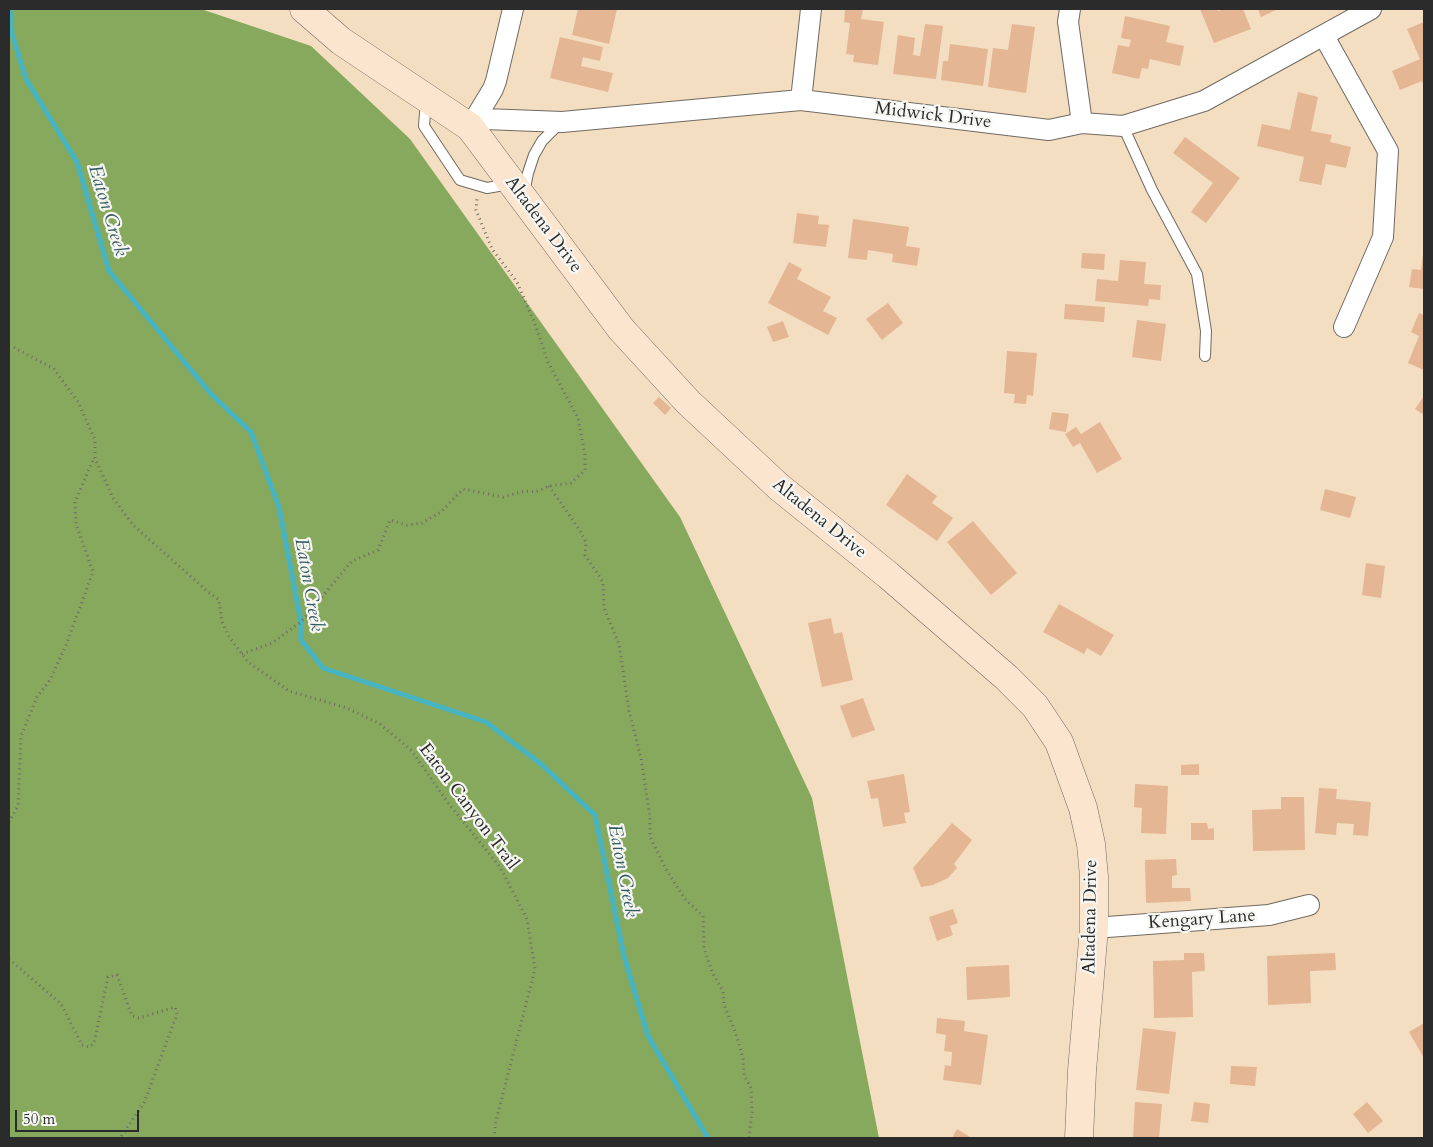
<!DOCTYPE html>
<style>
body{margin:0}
#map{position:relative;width:1433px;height:1147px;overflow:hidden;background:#f3dec2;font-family:Cardo,serif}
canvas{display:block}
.frame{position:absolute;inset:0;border:10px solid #2b2b2b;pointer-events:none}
.scale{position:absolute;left:15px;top:1110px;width:124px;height:22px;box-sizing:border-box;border:2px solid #2b2b2b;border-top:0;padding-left:6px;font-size:15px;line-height:18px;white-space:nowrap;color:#2b2b2b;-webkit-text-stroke:4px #f6f6f2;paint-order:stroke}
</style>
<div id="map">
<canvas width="1433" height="1147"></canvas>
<div class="frame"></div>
<div class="scale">50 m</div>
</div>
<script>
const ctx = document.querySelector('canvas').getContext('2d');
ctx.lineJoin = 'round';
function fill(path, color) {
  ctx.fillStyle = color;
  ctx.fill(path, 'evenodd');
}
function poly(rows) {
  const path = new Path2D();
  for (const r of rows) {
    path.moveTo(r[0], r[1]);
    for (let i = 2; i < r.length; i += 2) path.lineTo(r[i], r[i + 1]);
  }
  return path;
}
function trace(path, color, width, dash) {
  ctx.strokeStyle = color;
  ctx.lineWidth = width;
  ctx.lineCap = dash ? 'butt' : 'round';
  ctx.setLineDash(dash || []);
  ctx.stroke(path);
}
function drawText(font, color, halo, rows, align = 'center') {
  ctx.font = font + ' Cardo,serif';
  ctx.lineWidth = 4.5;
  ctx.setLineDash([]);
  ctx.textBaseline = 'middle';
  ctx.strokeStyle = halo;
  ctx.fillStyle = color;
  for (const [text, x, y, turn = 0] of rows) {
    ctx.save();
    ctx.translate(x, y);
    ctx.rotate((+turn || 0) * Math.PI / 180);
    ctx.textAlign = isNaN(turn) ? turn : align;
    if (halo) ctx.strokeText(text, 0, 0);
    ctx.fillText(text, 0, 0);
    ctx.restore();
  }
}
fill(poly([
 [9,9,201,9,311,46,410,139,680,517,812,798,879,1138,9,1138]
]), '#86a95d');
trace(poly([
 [10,9,12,34,26,79,77,162,109,271,211,394,251,432,279,507,301,622,301,640,323,668,486,722,541,764,595,815,624,956,648,1036,708,1138]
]), '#46b4c2', 5);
fill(poly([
 [578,9,617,9,609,44,572,35],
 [845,9,863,9,861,19,884,22,878,65,853,62,854,55,846,54,850,23,844,22],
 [1200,9,1217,9,1218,11,1225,9,1243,9,1251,29,1214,43],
 [1258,9,1278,9,1261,17],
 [1125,16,1170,26,1166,42,1184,46,1180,66,1150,59,1148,69,1142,68,1139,79,1112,73,1118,45,1129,47,1131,40,1121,38],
 [1424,22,1424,87,1422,81,1400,90,1392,71,1420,59,1407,29],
 [925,24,943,26,936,79,893,74,898,35,915,38,913,55,920,56],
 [1012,24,1035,27,1026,93,988,87,993,48,1008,50],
 [560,37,603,47,600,61,583,57,581,66,613,73,608,92,550,78],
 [950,44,988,49,983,86,941,80,943,61,948,61],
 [1298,92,1318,97,1311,131,1332,135,1330,142,1351,147,1346,168,1326,164,1321,185,1299,181,1304,157,1257,146,1262,124,1290,130],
 [1185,137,1240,178,1206,223,1191,212,1213,183,1173,153],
 [797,213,819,216,818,224,829,225,826,247,793,243],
 [853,219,909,227,906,246,920,248,917,266,892,262,893,254,868,250,867,260,848,258],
 [1082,253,1105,254,1104,270,1081,268],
 [1423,254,1424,289,1409,287,1412,269,1421,270],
 [1120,260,1146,262,1144,284,1161,285,1160,300,1149,299,1148,306,1095,301,1097,279,1118,281],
 [789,262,802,269,797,279,831,297,823,311,837,318,828,335,768,303],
 [888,303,903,323,882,340,866,319],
 [1065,304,1105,307,1104,322,1064,319],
 [1419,313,1424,315,1424,370,1408,363,1419,336,1411,332],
 [1137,320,1166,324,1161,361,1132,357],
 [783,321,789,337,773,342,767,327],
 [1007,351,1037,353,1033,396,1027,395,1026,404,1014,403,1015,394,1004,393],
 [1424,396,1424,415,1415,409],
 [659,397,671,408,665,415,653,403],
 [1052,412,1069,414,1066,432,1049,429],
 [1100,422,1122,459,1097,473,1080,443,1073,447,1065,434,1076,427,1081,434],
 [907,474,937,496,932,503,953,518,937,541,886,505],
 [1325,489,1356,497,1350,518,1320,510],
 [973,521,1017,573,991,595,947,542],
 [1366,563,1385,566,1381,598,1362,595],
 [1059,604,1114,635,1101,656,1087,648,1084,654,1043,632],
 [831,618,834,634,842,632,853,680,822,687,808,623],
 [863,698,875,730,852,738,840,706],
 [1199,764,1199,775,1181,775,1181,765],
 [904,774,910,812,904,813,906,823,883,827,878,798,871,799,867,781],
 [1135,784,1168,786,1166,834,1141,833,1142,808,1134,807],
 [1319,788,1337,789,1336,799,1371,802,1368,836,1353,835,1354,824,1337,823,1336,835,1315,833],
 [1281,797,1304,797,1305,850,1253,851,1252,810,1281,809],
 [952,823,972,840,954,864,957,868,948,878,933,885,921,887,913,868],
 [1191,823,1207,823,1208,829,1214,828,1214,840,1191,840],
 [1176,859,1177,875,1172,876,1172,888,1190,888,1191,901,1146,903,1145,860],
 [953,909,958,923,950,926,953,935,937,941,929,917],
 [1184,953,1204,953,1205,971,1192,972,1193,1017,1154,1018,1153,961,1184,960],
 [1335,953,1336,970,1310,971,1311,1003,1268,1005,1267,956],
 [1009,965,1010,997,967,1000,966,967],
 [937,1018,965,1021,964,1031,988,1035,981,1085,943,1080,945,1065,951,1066,952,1052,944,1051,946,1035,936,1033],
 [1424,1023,1424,1058,1409,1032],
 [1143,1028,1176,1032,1169,1094,1136,1090],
 [1231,1066,1257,1067,1255,1086,1230,1084],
 [1135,1102,1162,1104,1159,1138,1133,1138],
 [1194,1102,1210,1104,1208,1123,1191,1121],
 [1367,1102,1383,1121,1368,1133,1353,1114],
 [957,1129,972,1138,952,1138]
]), '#e4b694');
const lane = poly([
 [426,100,424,126,460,180,487,188,510,184],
 [1123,126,1152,190,1197,274,1206,331,1205,356],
 [524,193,528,173,534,155,542,141,561,122]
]);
const street = poly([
 [1070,9,1068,22,1082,123],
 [1324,36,1388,151,1383,237,1344,327],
 [801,100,811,9],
 [470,127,485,119,562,122,801,100,1049,130,1082,123,1123,126,1204,101,1371,9],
 [470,127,493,89,496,81,513,9],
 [1094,928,1269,915,1309,905]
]);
const secondary = poly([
 [304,9,341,41,470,127,621,329,688,402,779,487,888,575,1007,678,1035,706,1059,742,1083,808,1091,844,1094,877,1094,928,1082,1071,1079,1138]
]);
trace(lane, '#716a60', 12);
trace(street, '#716a60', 22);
trace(secondary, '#716a60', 29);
trace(poly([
 [9,347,13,347,54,369,78,402,95,440,95,458,113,498,133,525,206,590,219,600,222,622,229,637,248,662,289,691,347,708,380,724,412,751,448,803,500,867,527,919,535,969,496,1121,494,1138],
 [549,486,579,529,586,542,585,555,603,582,604,608,619,644,629,711,641,758,650,817,650,837,667,871,685,899,703,916,704,948,712,972,723,991,724,1005,735,1031,743,1058,744,1075,751,1088,752,1112,749,1138],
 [242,654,272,643,301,622,352,561,378,550,390,520,407,525,422,523,441,512,463,489,503,497,524,491,535,492,549,486,571,483,585,470,585,455,578,418,548,362,535,324,517,282,492,249,476,210,477,198],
 [9,822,18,806,21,736,37,697,50,680,66,645,93,572,76,524,75,502,94,458],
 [9,959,61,1004,82,1045,89,1047,94,1043,108,977,117,975,132,1016,139,1018,175,1007,177,1014,144,1103,120,1138]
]), '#716a60', 3, [1, 4]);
trace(lane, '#fff', 10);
trace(street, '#fff', 20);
trace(secondary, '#fbe5cf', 28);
drawText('18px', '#2b2b2b', '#f6f6f2', [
 ["Midwick Drive",933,116,7],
 ["Altadena Drive",543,225,53],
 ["Altadena Drive",819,519,39],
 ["Eaton Canyon Trail",468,807,53],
 ["Altadena Drive",1091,917,-89],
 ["Kengary Lane",1202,920,-4]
]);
drawText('italic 19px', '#345b60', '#f6f6f2', [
 ["Eaton Creek",107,211,73],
 ["Eaton Creek",308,585,80],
 ["Eaton Creek",622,871,79]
]);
</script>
